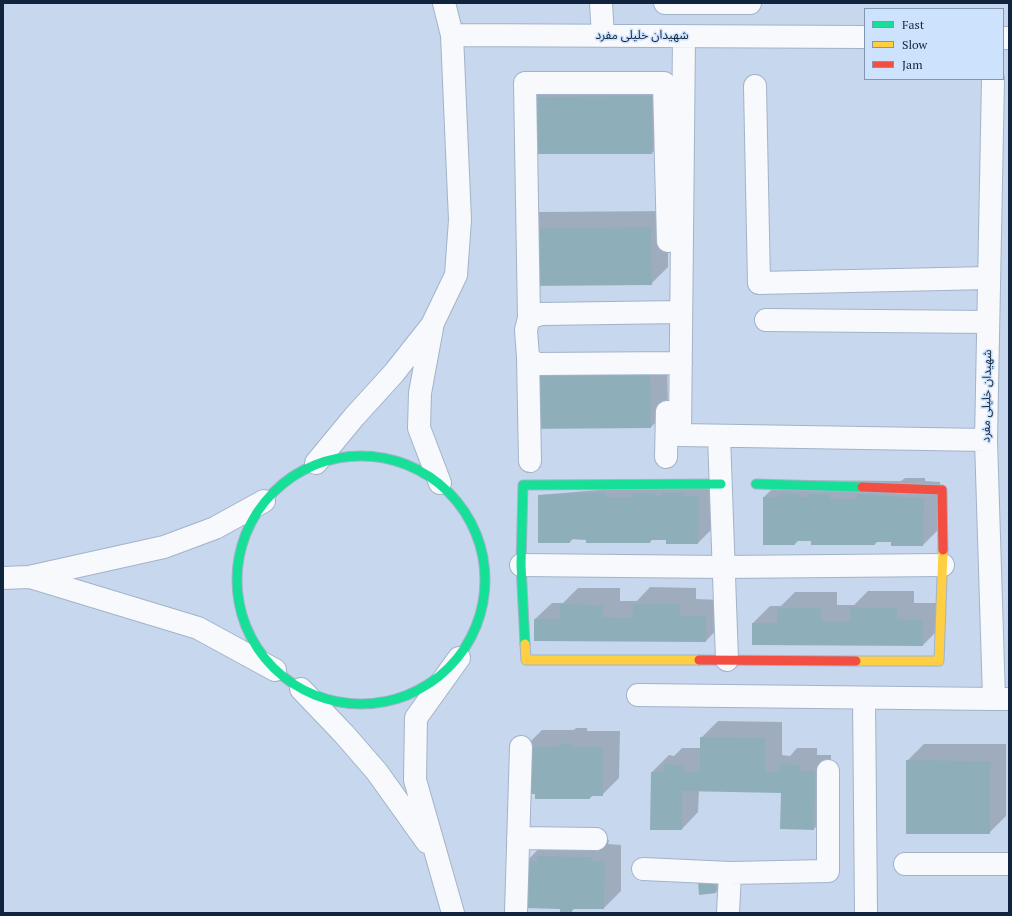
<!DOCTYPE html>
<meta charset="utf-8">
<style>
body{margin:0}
#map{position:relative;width:1012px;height:916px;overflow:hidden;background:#c7d8ee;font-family:"PT Serif",serif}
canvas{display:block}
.frame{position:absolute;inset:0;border:4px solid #11243e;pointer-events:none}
.legend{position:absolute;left:864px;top:8px;width:140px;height:72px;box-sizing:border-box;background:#cde2fd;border:1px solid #8296b1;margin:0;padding:5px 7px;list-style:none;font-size:12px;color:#11243e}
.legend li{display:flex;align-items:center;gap:8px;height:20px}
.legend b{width:20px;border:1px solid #8296b1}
</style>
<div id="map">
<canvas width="1012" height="916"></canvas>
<div class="frame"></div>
<ul class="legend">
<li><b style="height:5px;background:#16e098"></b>Fast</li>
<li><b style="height:5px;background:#ffcf43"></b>Slow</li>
<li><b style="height:5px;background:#f24e42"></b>Jam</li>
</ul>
</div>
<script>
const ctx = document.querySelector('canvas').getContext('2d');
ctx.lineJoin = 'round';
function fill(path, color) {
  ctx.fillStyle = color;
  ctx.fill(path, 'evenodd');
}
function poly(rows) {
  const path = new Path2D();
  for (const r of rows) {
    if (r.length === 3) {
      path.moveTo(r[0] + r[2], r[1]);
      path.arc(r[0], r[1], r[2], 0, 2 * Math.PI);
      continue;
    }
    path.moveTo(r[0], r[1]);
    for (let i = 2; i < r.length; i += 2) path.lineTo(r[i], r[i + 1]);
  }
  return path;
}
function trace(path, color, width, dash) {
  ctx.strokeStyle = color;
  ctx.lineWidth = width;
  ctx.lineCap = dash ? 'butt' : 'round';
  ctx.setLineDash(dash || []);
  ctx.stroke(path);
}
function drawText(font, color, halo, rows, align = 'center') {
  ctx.font = font + ' "PT Serif","Noto Sans Arabic",serif';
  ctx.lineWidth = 3;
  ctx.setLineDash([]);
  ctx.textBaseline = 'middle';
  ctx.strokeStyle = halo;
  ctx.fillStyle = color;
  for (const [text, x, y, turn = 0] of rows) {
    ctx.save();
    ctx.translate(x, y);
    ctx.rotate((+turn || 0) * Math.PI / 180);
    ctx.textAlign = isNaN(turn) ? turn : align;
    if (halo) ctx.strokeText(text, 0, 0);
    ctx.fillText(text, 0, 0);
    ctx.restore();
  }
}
fill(poly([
 [668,80,669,136,652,153,523,153,539,81],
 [668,211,668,267,651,284,522,228,539,212],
 [667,354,668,410,651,427,522,428],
 [905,478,925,478,925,481,940,482,940,528,923,545,892,541,878,541,875,544,812,544,812,540,799,540,795,544,764,497,781,480,901,481],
 [715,480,715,526,698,543,667,539,653,539,650,542,574,538,570,542,539,495],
 [650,587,696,588,696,599,722,600,722,624,706,641,535,619,552,603,563,603,578,588,620,588,620,601,637,601],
 [868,591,914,591,914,603,940,603,940,628,923,645,753,644,753,623,770,606,781,606,795,592,837,592,837,605,854,605],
 [718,721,782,722,782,755,790,756,797,748,817,748,817,755,831,755,831,812,814,829,782,792,699,790,698,812,682,829,652,772,669,755,674,756,682,748,701,748,701,738],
 [576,728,587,728,587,731,620,731,619,778,602,795,594,795,590,798,525,747,542,730,574,730],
 [924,744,1006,744,1006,816,989,833,907,761],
 [555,840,609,840,608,844,621,845,621,891,604,908,575,908,572,911,561,911,561,908,527,861,543,844],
 [718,878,719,890,716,892,699,894]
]), '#0003');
fill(poly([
 [652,96,652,154,522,154,521,97],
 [651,227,652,285,521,286,521,228],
 [650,370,651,428,521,429,520,371],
 [605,492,605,497,632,497,632,493,655,493,655,496,662,496,662,493,683,493,683,496,699,496,698,544,666,544,666,540,651,540,650,543,586,543,586,540,570,539,570,543,538,543,538,495],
 [778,493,800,494,800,497,807,497,807,494,830,494,830,499,857,499,857,494,924,498,923,546,891,546,891,542,875,542,875,545,811,545,811,541,795,541,795,545,763,545,763,497,778,497],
 [560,604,603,605,603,617,632,618,633,604,680,604,680,616,706,616,706,642,534,641,534,619,560,619],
 [850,607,897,608,897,619,923,620,923,646,752,645,752,623,777,623,777,608,821,608,821,621,850,621],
 [700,737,765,738,765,772,779,772,780,764,800,765,800,771,815,771,814,830,780,829,781,793,682,791,682,830,650,830,651,772,664,772,664,764,684,765,684,772,700,772],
 [559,744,571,744,571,747,603,747,603,796,590,796,590,799,535,799,535,794,524,794,524,747,559,747],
 [906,760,990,761,990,834,906,834],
 [537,856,592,857,592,861,605,861,604,909,572,909,572,912,560,912,560,909,525,908,526,861,537,861],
 [716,880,716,893,699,895,698,881]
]), '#8eafb9');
const street = poly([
 [601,3,603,36],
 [665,3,750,3],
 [452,35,865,37],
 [684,36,680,435,986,440],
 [1003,38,1009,38],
 [993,79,986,440,994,699,1009,699],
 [755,86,759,283,989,278],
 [529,318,525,83,664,83,668,241],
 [766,320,988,322],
 [432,328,420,393,419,428,440,483],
 [528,357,530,461],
 [681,363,536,364,528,357,526,330,529,318,541,314,681,312],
 [719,436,727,660],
 [666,457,667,412],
 [316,463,354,417,394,373,432,325,456,275,460,220,452,35,444,3],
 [521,565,724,567,943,565],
 [30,577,198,628,275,670],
 [3,578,29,577,164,547,215,528,264,501],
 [301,689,344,734,377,772,427,842],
 [638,695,994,699],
 [864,698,866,913],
 [518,838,596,839],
 [905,864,1009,864],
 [643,869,730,873,828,871,828,771],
 [453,913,415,780,416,718,459,658],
 [516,913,521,747],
 [728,913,730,873]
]);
const fast = poly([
 [361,580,124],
 [756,484,862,487],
 [525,644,521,565,523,485,721,484]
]);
const slow = poly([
 [525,644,526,660,699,660],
 [856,661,939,661,943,550]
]);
const jam = poly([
 [862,487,942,490,943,550],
 [699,660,856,661]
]);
trace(street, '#a2b3c9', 24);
trace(fast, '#a2b3c9', 11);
trace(slow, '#a2b3c9', 11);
trace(jam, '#a2b3c9', 11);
trace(street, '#f7f9fc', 22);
trace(fast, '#16e098', 9);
trace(slow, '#ffcf43', 9);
trace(jam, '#f24e42', 9);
drawText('12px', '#11243e', '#cde2fd', [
 ["شهیدان خلیلی مفرد",642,36],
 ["شهیدان خلیلی مفرد",987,396,-89]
]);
</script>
